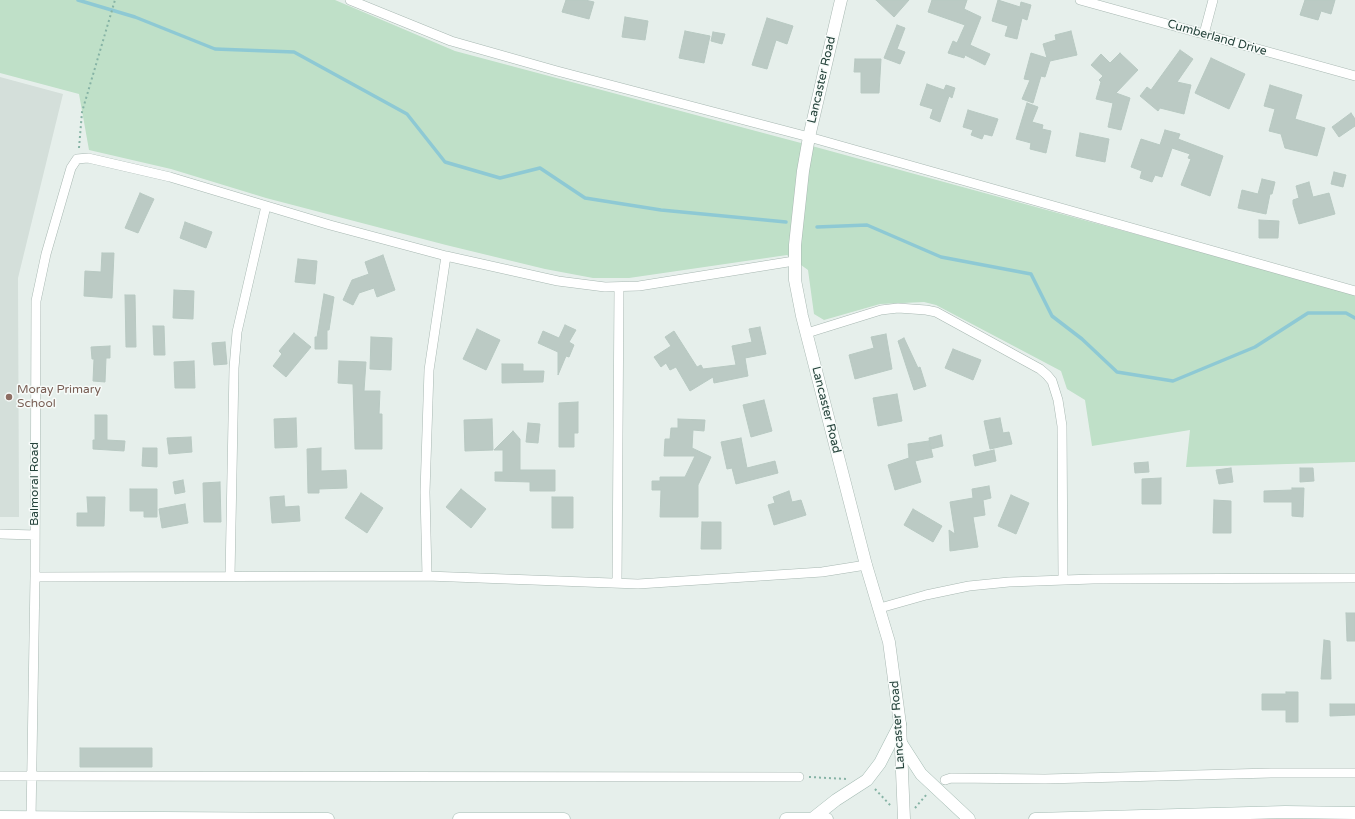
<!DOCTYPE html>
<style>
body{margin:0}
canvas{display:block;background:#e6efeb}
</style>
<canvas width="1355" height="819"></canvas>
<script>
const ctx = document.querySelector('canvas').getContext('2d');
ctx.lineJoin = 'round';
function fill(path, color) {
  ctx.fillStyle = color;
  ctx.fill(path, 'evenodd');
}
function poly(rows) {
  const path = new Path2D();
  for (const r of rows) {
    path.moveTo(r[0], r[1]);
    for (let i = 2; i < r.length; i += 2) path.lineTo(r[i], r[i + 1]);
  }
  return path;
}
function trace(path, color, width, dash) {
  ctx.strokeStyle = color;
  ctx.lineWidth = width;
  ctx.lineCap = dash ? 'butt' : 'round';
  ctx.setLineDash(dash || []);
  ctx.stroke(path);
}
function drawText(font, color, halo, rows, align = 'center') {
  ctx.font = font + ' "Varela Round",sans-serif';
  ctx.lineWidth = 3;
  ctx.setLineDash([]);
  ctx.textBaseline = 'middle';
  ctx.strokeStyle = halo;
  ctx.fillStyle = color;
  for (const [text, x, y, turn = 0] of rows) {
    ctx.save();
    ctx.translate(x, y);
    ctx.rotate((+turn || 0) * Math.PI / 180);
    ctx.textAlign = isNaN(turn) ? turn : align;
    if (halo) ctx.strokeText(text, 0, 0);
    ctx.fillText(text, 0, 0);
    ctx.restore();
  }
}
fill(poly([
 [0,77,63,94,18,278,19,517,0,517]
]), '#d4dfda');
fill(poly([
 [0,0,335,0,455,51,801,143,1355,294,1355,462,1186,467,1190,430,1092,446,1085,400,1067,389,1061,371,936,305,924,302,880,304,824,320,814,314,808,270,787,255,629,278,593,278,545,269,446,245,266,198,171,169,89,150,79,94,0,73]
]), '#bfe0c8');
trace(poly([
 [78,0,135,17,215,49,294,52,407,114,445,162,500,178,540,168,585,198,661,210,786,222],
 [817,227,867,225,941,257,1031,274,1052,316,1082,339,1117,372,1173,381,1255,347,1308,313,1346,313,1355,318]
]), '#8ec9d4', 3.5);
const building = poly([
 [566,0,585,0,594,2,589,19,562,12,566,0],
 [876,0,909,0,894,17,876,0],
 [932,0,967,0,964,9,981,17,970,45,990,54,985,65,965,55,964,58,948,53,953,41,957,43,965,25,928,12,932,0],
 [998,0,1020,7,1021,2,1031,5,1027,20,1022,18,1017,39,1005,36,1008,26,992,21,998,0],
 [1305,0,1335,0,1331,14,1321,11,1318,20,1300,15,1305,0],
 [625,17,648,21,645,40,622,37,625,17],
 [767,18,793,26,787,44,776,40,767,69,752,65,767,18],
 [897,25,905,28,897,49,905,52,900,64,884,58,897,25],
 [685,31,710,36,704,63,679,58,685,31],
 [1071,31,1077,55,1050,61,1045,77,1041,76,1033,103,1022,99,1030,80,1024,79,1031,53,1047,58,1043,44,1056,40,1055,35,1071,31],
 [713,32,725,34,722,44,711,41,713,32],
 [1180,50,1193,59,1177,82,1191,85,1184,114,1160,108,1158,111,1140,96,1147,87,1151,90,1180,50],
 [1120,53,1138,70,1116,93,1130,98,1121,130,1108,127,1113,103,1096,99,1101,82,1099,80,1103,76,1091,65,1101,54,1110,63,1120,53],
 [1211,58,1245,74,1229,109,1195,93,1211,58],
 [855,59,881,59,879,93,861,93,861,72,854,72,855,59],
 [927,84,944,90,946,85,955,88,952,98,949,96,940,122,930,118,933,109,920,105,927,84],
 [1270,85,1302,95,1295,119,1325,128,1317,156,1285,148,1281,134,1269,131,1275,109,1264,106,1270,85],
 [1027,103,1038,107,1032,122,1043,125,1042,129,1051,131,1046,153,1030,149,1031,143,1016,139,1027,103],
 [968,110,998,119,992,136,984,134,982,139,971,135,973,130,963,127,968,110],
 [1351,113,1355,119,1355,126,1339,137,1332,127,1351,113],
 [1165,130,1180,134,1178,139,1223,156,1210,196,1181,185,1191,159,1188,158,1190,154,1172,148,1162,177,1155,175,1152,182,1140,178,1142,171,1131,167,1141,139,1160,145,1165,130],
 [1080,133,1109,139,1105,162,1076,156,1080,133],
 [1334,172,1346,175,1343,187,1331,184,1334,172],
 [1262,179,1275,182,1272,194,1270,194,1266,214,1238,208,1242,190,1258,194,1262,179],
 [1309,182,1313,197,1329,193,1335,214,1299,224,1293,204,1293,200,1299,198,1296,186,1309,182],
 [140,193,154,199,138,233,125,228,140,193],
 [1259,220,1279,221,1278,238,1259,238,1259,220],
 [185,222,212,232,206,248,180,238,185,222],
 [102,253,114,253,112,298,84,296,85,271,101,272,102,253],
 [383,255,395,290,377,297,374,288,359,293,353,305,343,300,352,280,369,274,365,262,383,255],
 [298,259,317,261,315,284,295,282,298,259],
 [174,290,194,291,193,319,173,318,174,290],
 [324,294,334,297,329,330,327,330,327,349,315,349,315,337,317,337,324,294],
 [125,295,135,295,136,347,126,347,125,295],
 [565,325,576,330,569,342,574,345,569,357,566,356,558,375,558,352,538,343,543,331,559,338,565,325],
 [153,326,164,326,165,355,154,355,153,326],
 [760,327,766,354,745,358,748,376,714,383,713,377,690,391,676,367,670,370,666,363,661,367,654,357,671,346,665,337,674,331,697,367,701,365,703,369,736,365,732,346,752,342,749,329,760,327],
 [477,329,500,340,486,370,463,359,477,329],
 [294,333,311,347,286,377,273,366,282,354,279,351,294,333],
 [886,334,892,369,855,379,849,355,874,348,871,337,886,334],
 [371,337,392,338,391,370,370,369,371,337],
 [904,338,918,368,920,367,926,386,914,390,898,341,904,338],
 [225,342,227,364,214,365,212,343,225,342],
 [110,346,110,358,106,358,105,382,93,381,94,359,92,359,91,347,110,346],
 [953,349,981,360,973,380,945,368,953,349],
 [194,361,195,388,175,388,174,362,194,361],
 [339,361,366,362,364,391,380,391,379,414,382,414,382,449,355,449,353,384,338,383,339,361],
 [502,364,523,364,523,371,544,371,543,382,502,383,502,364],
 [897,394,902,421,878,426,873,398,897,394],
 [764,400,772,431,751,437,743,405,764,400],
 [578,402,578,433,574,433,574,447,559,447,559,403,578,402],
 [95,415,107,415,107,440,125,441,124,451,93,449,93,440,95,440,95,415],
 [296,418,297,447,275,448,274,419,296,418],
 [1000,418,1003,433,1009,432,1012,444,990,449,984,421,1000,418],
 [492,419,493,450,465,451,464,420,492,419],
 [678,419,705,420,704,431,693,430,692,448,711,457,698,485,698,517,660,517,661,490,652,490,652,481,660,481,660,477,685,477,695,456,664,456,665,439,670,439,671,428,678,428,678,419],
 [528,423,540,424,538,443,526,442,528,423],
 [513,431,520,439,520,470,555,470,555,491,530,491,530,482,495,481,495,472,503,472,503,450,494,450,513,431],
 [941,435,943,446,931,449,929,438,941,435],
 [191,437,192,452,169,454,167,438,191,437],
 [741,438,747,468,775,461,778,473,736,484,732,468,727,469,721,442,741,438],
 [929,441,933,457,915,461,921,482,895,490,888,465,909,458,908,444,929,441],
 [143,448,157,448,157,467,142,466,143,448],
 [321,448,321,471,346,470,347,488,319,489,319,493,308,493,307,449,321,448],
 [994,450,996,461,975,466,973,455,994,450],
 [1148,462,1149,472,1135,473,1134,463,1148,462],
 [1231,468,1233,482,1219,484,1216,470,1231,468],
 [1300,468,1313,468,1314,481,1300,482,1300,468],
 [1161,478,1161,504,1142,504,1142,479,1161,478],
 [183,480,185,492,175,494,173,482,183,480],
 [220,482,221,522,204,522,203,483,220,482],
 [989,486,991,498,983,500,985,515,973,517,978,547,950,551,949,530,955,534,950,502,973,498,972,489,989,486],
 [1292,488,1304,488,1303,517,1292,516,1292,502,1264,502,1264,491,1292,490,1292,488],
 [130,489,157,489,157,517,144,517,144,511,130,511,130,489],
 [461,489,486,509,471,528,446,507,461,489],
 [789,491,792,502,801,500,806,515,774,525,768,505,775,503,773,497,789,491],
 [361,493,383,508,367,533,345,518,361,493],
 [1011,495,1029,503,1016,534,998,526,1011,495],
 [284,496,285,507,299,506,300,521,272,523,270,497,284,496],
 [87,497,105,497,104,526,77,526,77,513,88,513,87,497],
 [552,497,573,497,573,528,552,528,552,497],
 [1214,500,1231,501,1231,533,1213,533,1214,500],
 [185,504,188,523,162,528,159,509,185,504],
 [913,509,942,526,933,542,904,525,913,509],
 [702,522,721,522,721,549,701,549,702,522],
 [1346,613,1355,613,1355,641,1347,641,1346,613],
 [1324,640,1330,641,1331,679,1321,679,1324,640],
 [1286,692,1298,692,1298,722,1286,722,1286,710,1262,710,1262,694,1286,694,1286,692],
 [1330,704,1355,704,1355,715,1330,716,1330,704],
 [80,748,152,748,152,767,80,767,80,748]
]);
fill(building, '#bbcac4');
trace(building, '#b8c9c2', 1);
const minor = poly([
 [350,0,451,41,557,71,809,137,1355,291],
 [1080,0,1355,76],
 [1204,34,1213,0],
 [807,333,881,310,898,308,926,310,936,312,1040,369,1047,375,1052,381,1058,400,1062,426,1063,579],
 [0,534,35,535],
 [230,576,234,368,237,332,266,206],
 [427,576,425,492,429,370,446,256],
 [35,577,427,576,638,584,822,572,866,565],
 [617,583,619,287],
 [880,608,926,595,969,586,1009,582,1093,579,1355,578],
 [0,776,799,777],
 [945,780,951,778,1045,779,1271,773,1355,773],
 [31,819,35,577,36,301,46,254,71,168,77,159,88,158,170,177,330,225,446,256,558,281,605,287,639,286,794,261]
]);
const tertiary = poly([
 [841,0,809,137,803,171,795,245,795,280,802,316,866,565,889,642,900,724,904,819]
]);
const secondary = poly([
 [901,743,921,774,969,819],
 [0,817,328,819],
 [459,819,564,819],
 [786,819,827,819],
 [812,819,836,800,867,780,880,763,900,724],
 [1035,819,1285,812,1355,813]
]);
trace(minor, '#a8b8b2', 10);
trace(tertiary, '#a8b8b2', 13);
trace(secondary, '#a4bbb3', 13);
trace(poly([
 [79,148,82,112,115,0],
 [809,777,847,779],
 [875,789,891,806],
 [915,808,927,794]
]), '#86b3a5', 2, [2, 3]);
trace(minor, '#fff', 9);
trace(tertiary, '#fff', 12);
trace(secondary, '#fff', 12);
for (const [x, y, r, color] of [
 [9,397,4,"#8d6e63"]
]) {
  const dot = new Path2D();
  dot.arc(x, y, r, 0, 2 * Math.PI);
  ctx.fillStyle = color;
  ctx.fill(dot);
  trace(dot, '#f7fbf9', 1.5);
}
drawText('12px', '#24423a', '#f7fbf9', [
 ["Cumberland Drive",1217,38,16],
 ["Lancaster Road",822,80,-77],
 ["Lancaster Road",826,410,76],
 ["Balmoral Road",35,484,-90],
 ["Lancaster Road",898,725,-94]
]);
drawText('12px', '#785e54', '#f7fbf9', [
 ["Moray Primary",17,390],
 ["School",17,404]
], 'left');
</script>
